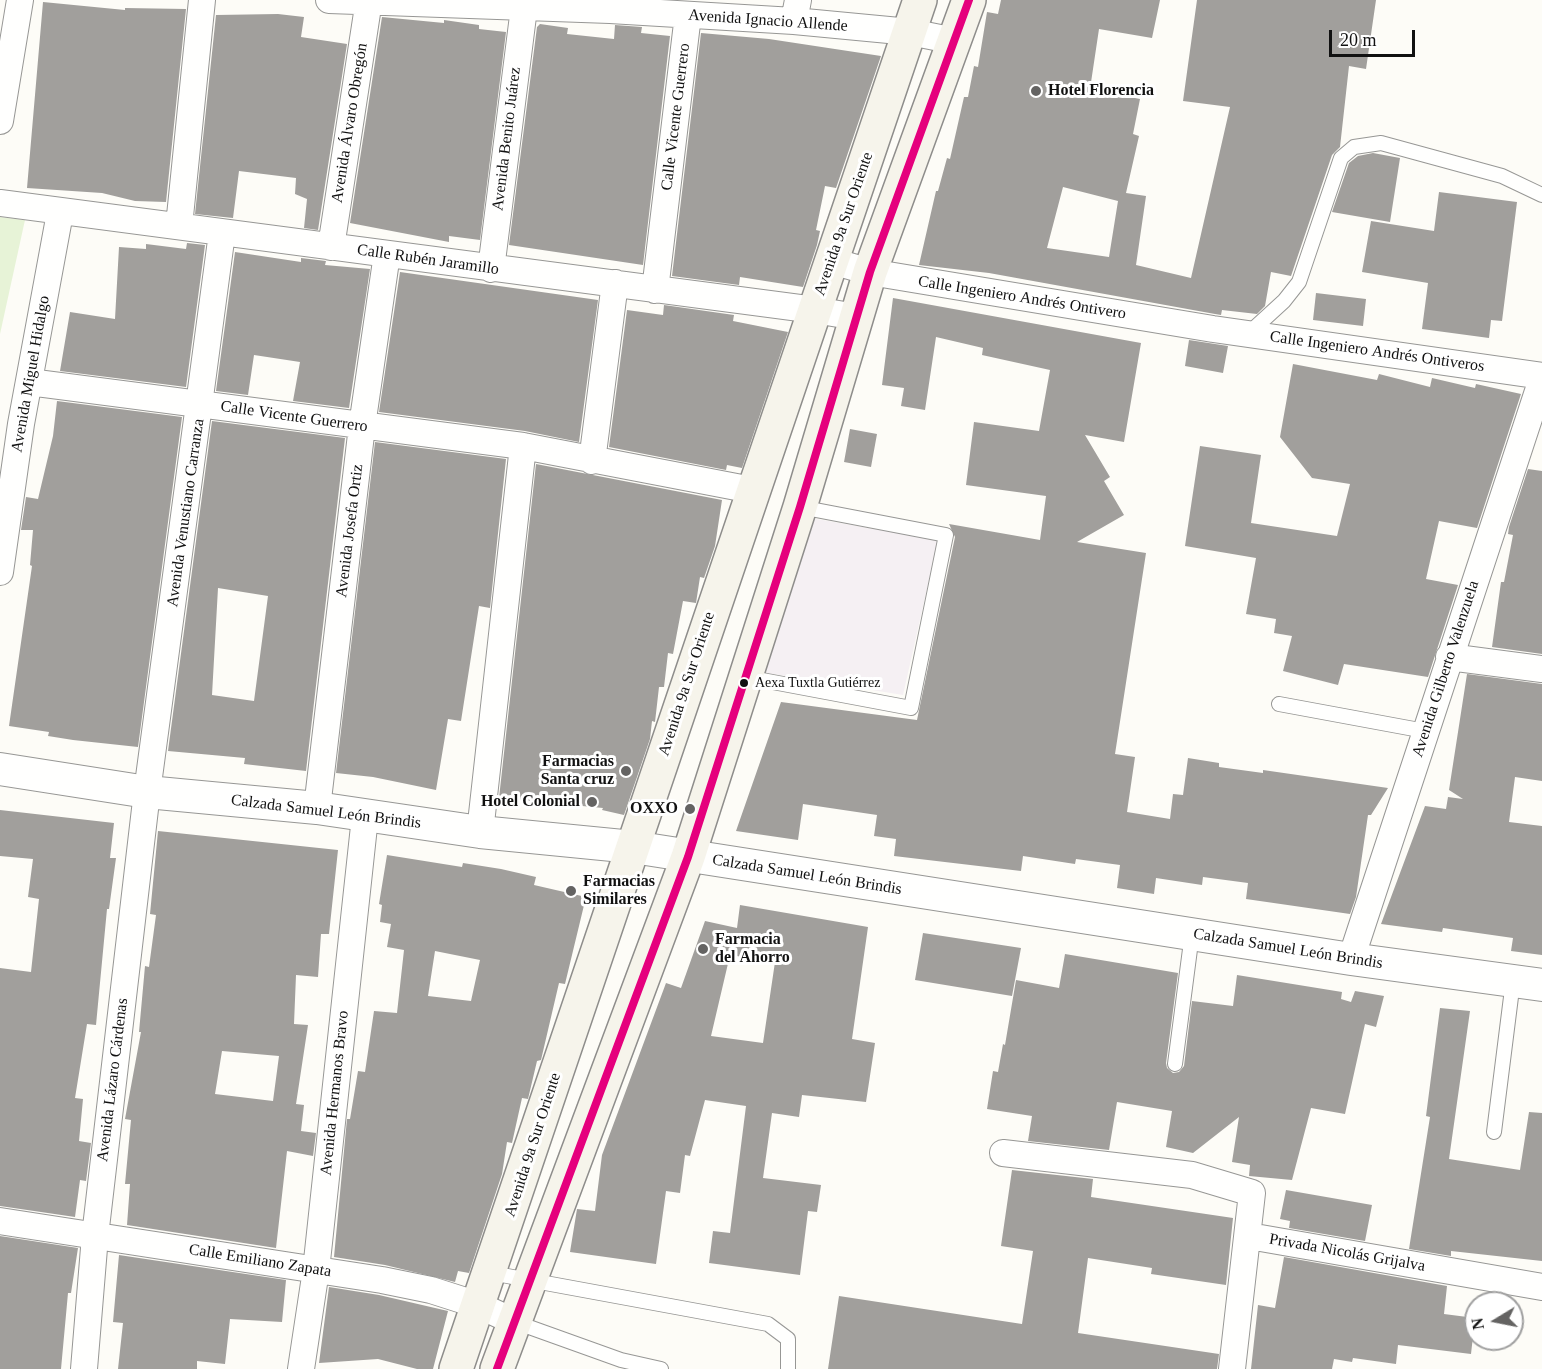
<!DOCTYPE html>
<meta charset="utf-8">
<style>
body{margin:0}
#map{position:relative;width:1542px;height:1369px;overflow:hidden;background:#fdfcf7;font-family:Georgia,serif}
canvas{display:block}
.north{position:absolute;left:1464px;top:1291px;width:60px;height:60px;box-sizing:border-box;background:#fff;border:2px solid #a0a0a0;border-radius:50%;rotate:260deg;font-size:16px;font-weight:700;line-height:24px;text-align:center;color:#111}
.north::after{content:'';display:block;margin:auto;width:21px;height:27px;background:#646362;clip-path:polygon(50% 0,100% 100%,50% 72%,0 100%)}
.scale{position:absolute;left:1329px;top:30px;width:86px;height:27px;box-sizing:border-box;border:3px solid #111;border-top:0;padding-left:8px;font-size:18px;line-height:21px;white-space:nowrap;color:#111;-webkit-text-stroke:4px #fff;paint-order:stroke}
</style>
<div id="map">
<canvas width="1542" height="1369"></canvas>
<div class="north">N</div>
<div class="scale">20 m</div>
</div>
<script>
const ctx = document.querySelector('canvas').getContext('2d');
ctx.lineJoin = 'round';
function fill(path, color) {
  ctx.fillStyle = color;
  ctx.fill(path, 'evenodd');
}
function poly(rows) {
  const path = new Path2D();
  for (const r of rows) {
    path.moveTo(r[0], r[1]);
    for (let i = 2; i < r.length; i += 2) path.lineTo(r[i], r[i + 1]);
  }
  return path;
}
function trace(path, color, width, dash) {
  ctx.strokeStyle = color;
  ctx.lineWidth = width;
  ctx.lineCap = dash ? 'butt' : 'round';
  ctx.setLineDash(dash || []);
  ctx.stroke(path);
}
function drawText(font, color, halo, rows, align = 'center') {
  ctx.font = font + ' Georgia,serif';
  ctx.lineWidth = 6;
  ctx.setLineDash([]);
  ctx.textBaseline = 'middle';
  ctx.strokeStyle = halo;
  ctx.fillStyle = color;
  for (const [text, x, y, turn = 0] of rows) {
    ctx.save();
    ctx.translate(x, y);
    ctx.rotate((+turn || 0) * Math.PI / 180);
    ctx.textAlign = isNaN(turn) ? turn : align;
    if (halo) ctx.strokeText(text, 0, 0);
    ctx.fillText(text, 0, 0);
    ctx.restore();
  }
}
fill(poly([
 [811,518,938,540,903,695,760,672]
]), '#f5f0f3');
fill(poly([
 [0,217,25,220,0,334]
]), '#e7f3d7');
fill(poly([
 [1001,0,1160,0,1152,38,1099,29,1090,89,1140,99,1133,134,1139,136,1126,193,1146,196,1136,265,1191,278,1230,107,1183,101,1197,0,1376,0,1366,69,1349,66,1340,147,1332,155,1291,276,1271,272,1265,306,1257,314,1222,310,1221,315,1215,314,989,273,919,265,936,191,938,191,947,158,950,159,964,97,968,97,974,66,978,67,987,12,998,14],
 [1063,187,1118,201,1109,257,1047,248],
 [43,2,125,10,125,8,186,9,166,202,135,201,102,193,27,188],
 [278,14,304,17,301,37,347,44,318,230,304,228,307,199,295,194,296,178,239,171,233,218,195,214,216,15],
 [382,17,444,23,444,20,479,25,479,29,506,32,480,240,449,236,449,242,350,223],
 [540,24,568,28,567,34,614,39,615,25,642,27,641,33,670,36,643,265,509,245,537,27],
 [701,33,769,39,881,56,836,188,825,186,816,230,820,231,817,245,803,287,740,277,739,285,672,276],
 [1373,153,1400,158,1390,222,1332,212,1349,163,1358,156],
 [1439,192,1517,202,1502,321,1491,320,1489,338,1422,329,1428,283,1362,272,1371,221,1434,231],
 [187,243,205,245,186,387,60,371,70,312,115,319,119,247,146,249,146,244,186,249],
 [235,252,301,262,301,258,326,261,325,265,370,269,349,408,293,401,300,362,254,355,248,395,216,391],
 [400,272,598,300,579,442,525,431,379,412],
 [1316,293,1366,299,1363,326,1313,320],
 [893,298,1141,343,1124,442,1085,435,1110,477,1104,481,1124,515,1077,542,1146,553,1115,754,1135,757,1127,812,1170,819,1173,794,1183,795,1188,758,1219,763,1219,767,1263,773,1263,770,1388,788,1371,815,1368,815,1356,897,1350,914,1246,899,1248,883,1203,877,1202,885,1156,878,1154,894,1117,888,1120,865,1076,859,1075,864,1023,856,1021,871,894,856,896,839,874,836,877,815,803,804,798,840,736,831,781,702,917,720,955,537,949,524,1040,540,1046,496,966,485,974,422,1039,431,1050,370,982,355,983,348,936,337,925,410,901,406,904,388,882,385],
 [664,305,734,315,733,321,788,332,742,468,727,465,726,470,609,447,627,310,663,315],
 [1189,340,1228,346,1223,373,1185,366],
 [1293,364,1377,380,1379,374,1430,387,1432,378,1475,388,1476,384,1521,394,1477,528,1439,521,1426,579,1458,585,1428,677,1344,664,1338,685,1283,671,1292,636,1274,633,1276,619,1246,614,1256,558,1185,546,1200,446,1261,455,1251,523,1337,536,1350,484,1312,478,1280,437],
 [57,401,182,417,138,747,73,740,48,736,49,732,9,726,32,566,30,565,33,530,21,530,26,497,38,499,53,436],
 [212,421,345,438,306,771,244,764,245,758,168,751],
 [218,588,268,596,254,701,212,695],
 [850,429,877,434,871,467,844,462],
 [375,442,506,459,490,608,479,606,461,721,448,719,436,790,373,777,336,773],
 [536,464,722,500,715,546,704,578,700,577,696,603,683,601,673,654,668,653,664,687,659,687,655,722,652,721,650,739,624,815,602,810,603,808,499,798],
 [1528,469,1542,471,1542,654,1492,647,1501,582,1504,582,1513,535,1508,534,1509,527],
 [1467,674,1542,684,1542,781,1515,777,1509,822,1542,826,1542,955,1511,951,1513,938,1443,928,1442,932,1381,924,1425,806,1446,809,1448,797,1463,799,1449,790],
 [0,810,114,823,110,858,116,858,109,909,107,909,96,1025,87,1024,75,1098,83,1099,79,1141,91,1143,86,1181,80,1180,75,1217,0,1206,0,968,31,972,39,899,28,897,33,859,0,856],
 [158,831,338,850,329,934,321,934,318,977,296,975,294,1024,308,1025,296,1104,304,1105,301,1131,316,1133,313,1156,287,1151,276,1248,127,1225,130,1184,125,1184,131,1120,125,1119,141,1032,139,1032,145,966,149,967,156,915,150,914],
 [222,1051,279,1056,273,1101,215,1094],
 [387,855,462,867,463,863,501,869,536,877,534,885,586,897,565,984,559,983,541,1060,537,1061,528,1099,522,1098,512,1143,507,1142,502,1174,469,1273,458,1271,455,1282,385,1265,334,1257,347,1119,350,1119,358,1071,365,1072,374,1011,397,1013,404,950,387,947,391,924,380,922,382,905,379,904],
 [435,951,480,960,471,1001,428,996],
 [740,905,868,927,852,1039,875,1043,866,1102,802,1095,799,1117,772,1113,763,1178,821,1185,817,1212,808,1211,800,1275,709,1263,713,1231,730,1233,746,1106,705,1100,690,1156,685,1155,680,1193,666,1191,656,1264,570,1252,577,1209,595,1211,602,1155,666,983,681,988,705,921,737,928],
 [730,955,775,962,763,1043,711,1036],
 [923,933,1021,948,1012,996,915,980],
 [1065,954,1178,973,1166,1063,1167,1068,1173,1073,1179,1072,1184,1066,1192,1001,1233,1006,1237,975,1342,992,1341,999,1351,1002,1355,991,1384,996,1376,1027,1365,1024,1345,1114,1311,1108,1292,1180,1249,1176,1250,1165,1232,1162,1239,1117,1193,1153,1166,1147,1172,1111,1117,1102,1109,1150,1028,1141,1032,1116,987,1109,993,1071,998,1072,1003,1044,1005,1045,1016,980,1059,988],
 [1440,1008,1470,1011,1449,1159,1520,1170,1529,1112,1542,1113,1542,1261,1451,1251,1451,1256,1409,1249,1430,1117,1426,1116],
 [1012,1170,1093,1179,1091,1197,1233,1218,1226,1285,1151,1274,1152,1268,1088,1258,1078,1333,1219,1354,1217,1369,828,1369,839,1296,1022,1324,1033,1251,1001,1246],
 [1286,1190,1372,1205,1365,1241,1289,1228,1290,1221,1280,1219],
 [0,1236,78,1248,71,1293,68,1293,61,1369,0,1369],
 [119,1255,286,1280,282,1322,230,1319,225,1364,197,1361,197,1369,118,1369,123,1323,113,1322],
 [1284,1257,1447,1286,1444,1314,1475,1318,1471,1354,1398,1345,1396,1364,1353,1358,1352,1362,1334,1359,1332,1369,1251,1369,1258,1305,1275,1308],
 [329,1287,379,1295,448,1311,433,1369,417,1369,378,1359,319,1363]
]), '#a19f9c');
const service = poly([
 [1248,334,1284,301,1299,282,1341,158,1354,147,1381,143,1502,176,1542,195],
 [746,677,911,708,946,535,800,507],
 [1279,704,1425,731],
 [1175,1064,1192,934],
 [1494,1132,1513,981],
 [491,1273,768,1324,788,1339,788,1369],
 [515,1322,621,1360,661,1369]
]);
const minor = poly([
 [329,0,610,10,794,21,910,32,955,41],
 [794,21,798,0],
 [0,121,20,0],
 [0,203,815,310,856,317],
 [179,226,202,0],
 [331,247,369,0],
 [832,261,870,272,1213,329,1542,376],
 [491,269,524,8],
 [655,290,688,15],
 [29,382,523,446,752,490],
 [592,461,615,283],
 [0,572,21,424,60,213],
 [1449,657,1542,669],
 [317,808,362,426,387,254],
 [480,832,523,446],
 [1351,959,1542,379],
 [1003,1153,1192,1175,1252,1193,1232,1369],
 [0,1221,382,1280,431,1290,478,1305,515,1322],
 [1249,1236,1542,1287],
 [84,1369,95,1236,147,792,222,233],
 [301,1369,316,1270,365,817]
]);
const tertiary = poly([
 [0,769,147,792,317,808,480,832,633,847,1351,959,1542,985]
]);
const secondary = poly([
 [456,1369,920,0],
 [497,1369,688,857,800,507,870,272,969,0]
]);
trace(service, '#979795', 16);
trace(minor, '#979795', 28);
trace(tertiary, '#979795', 34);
trace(secondary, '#8e8d8b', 36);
trace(service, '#fffffe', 14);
trace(minor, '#fffffe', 26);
trace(tertiary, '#fffffe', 32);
trace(secondary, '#f6f4eb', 33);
trace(poly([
 [497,1369,688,857,800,507,870,272,969,0]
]), '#e5007d', 8);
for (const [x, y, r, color] of [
 [1036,91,6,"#646362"],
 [744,683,5,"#111"],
 [626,771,6,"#646362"],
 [592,802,6,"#646362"],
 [690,809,6,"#646362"],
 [571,891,6,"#646362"],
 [703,949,6,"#646362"]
]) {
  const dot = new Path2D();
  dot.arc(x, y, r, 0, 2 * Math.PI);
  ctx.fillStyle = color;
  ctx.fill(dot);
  trace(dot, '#fff', 2);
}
drawText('14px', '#111', '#fff', [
 ["Aexa Tuxtla Gutiérrez",755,683]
], 'left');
drawText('16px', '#111', '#fff', [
 ["Avenida Ignacio Allende",768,21,4],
 ["Calle Vicente Guerrero",676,117,-83],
 ["Avenida Álvaro Obregón",350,123,-81],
 ["Avenida Benito Juárez",507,139,-83],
 ["Avenida 9a Sur Oriente",844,224,-71],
 ["Calle Rubén Jaramillo",428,260,8],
 ["Calle Ingeniero Andrés Ontivero",1022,298,9],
 ["Calle Ingeniero Andrés Ontiveros",1377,352,8],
 ["Avenida Miguel Hidalgo",31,374,-80],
 ["Calle Vicente Guerrero",294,417,8],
 ["Avenida Venustiano Carranza",186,513,-82],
 ["Avenida Josefa Ortiz",350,531,-83],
 ["Avenida Gilberto Valenzuela",1446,669,-72],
 ["Avenida 9a Sur Oriente",687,684,-72],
 ["Calzada Samuel León Brindis",326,812,7],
 ["Calzada Samuel León Brindis",807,875,9],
 ["Calzada Samuel León Brindis",1288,949,9],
 ["Avenida Lázaro Cárdenas",113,1080,-83],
 ["Avenida Hermanos Bravo",335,1093,-84],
 ["Avenida 9a Sur Oriente",533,1145,-72],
 ["Privada Nicolás Grijalva",1347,1253,10],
 ["Calle Emiliano Zapata",260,1261,9]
]);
drawText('bold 16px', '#111', '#fff', [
 ["Hotel Florencia",1048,91],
 ["Farmacias",614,762,"right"],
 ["Santa cruz",614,780,"right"],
 ["Hotel Colonial",580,802,"right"],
 ["OXXO",678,809,"right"],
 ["Farmacias",583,882],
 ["Similares",583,900],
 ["Farmacia",715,940],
 ["del Ahorro",715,958]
], 'left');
</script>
